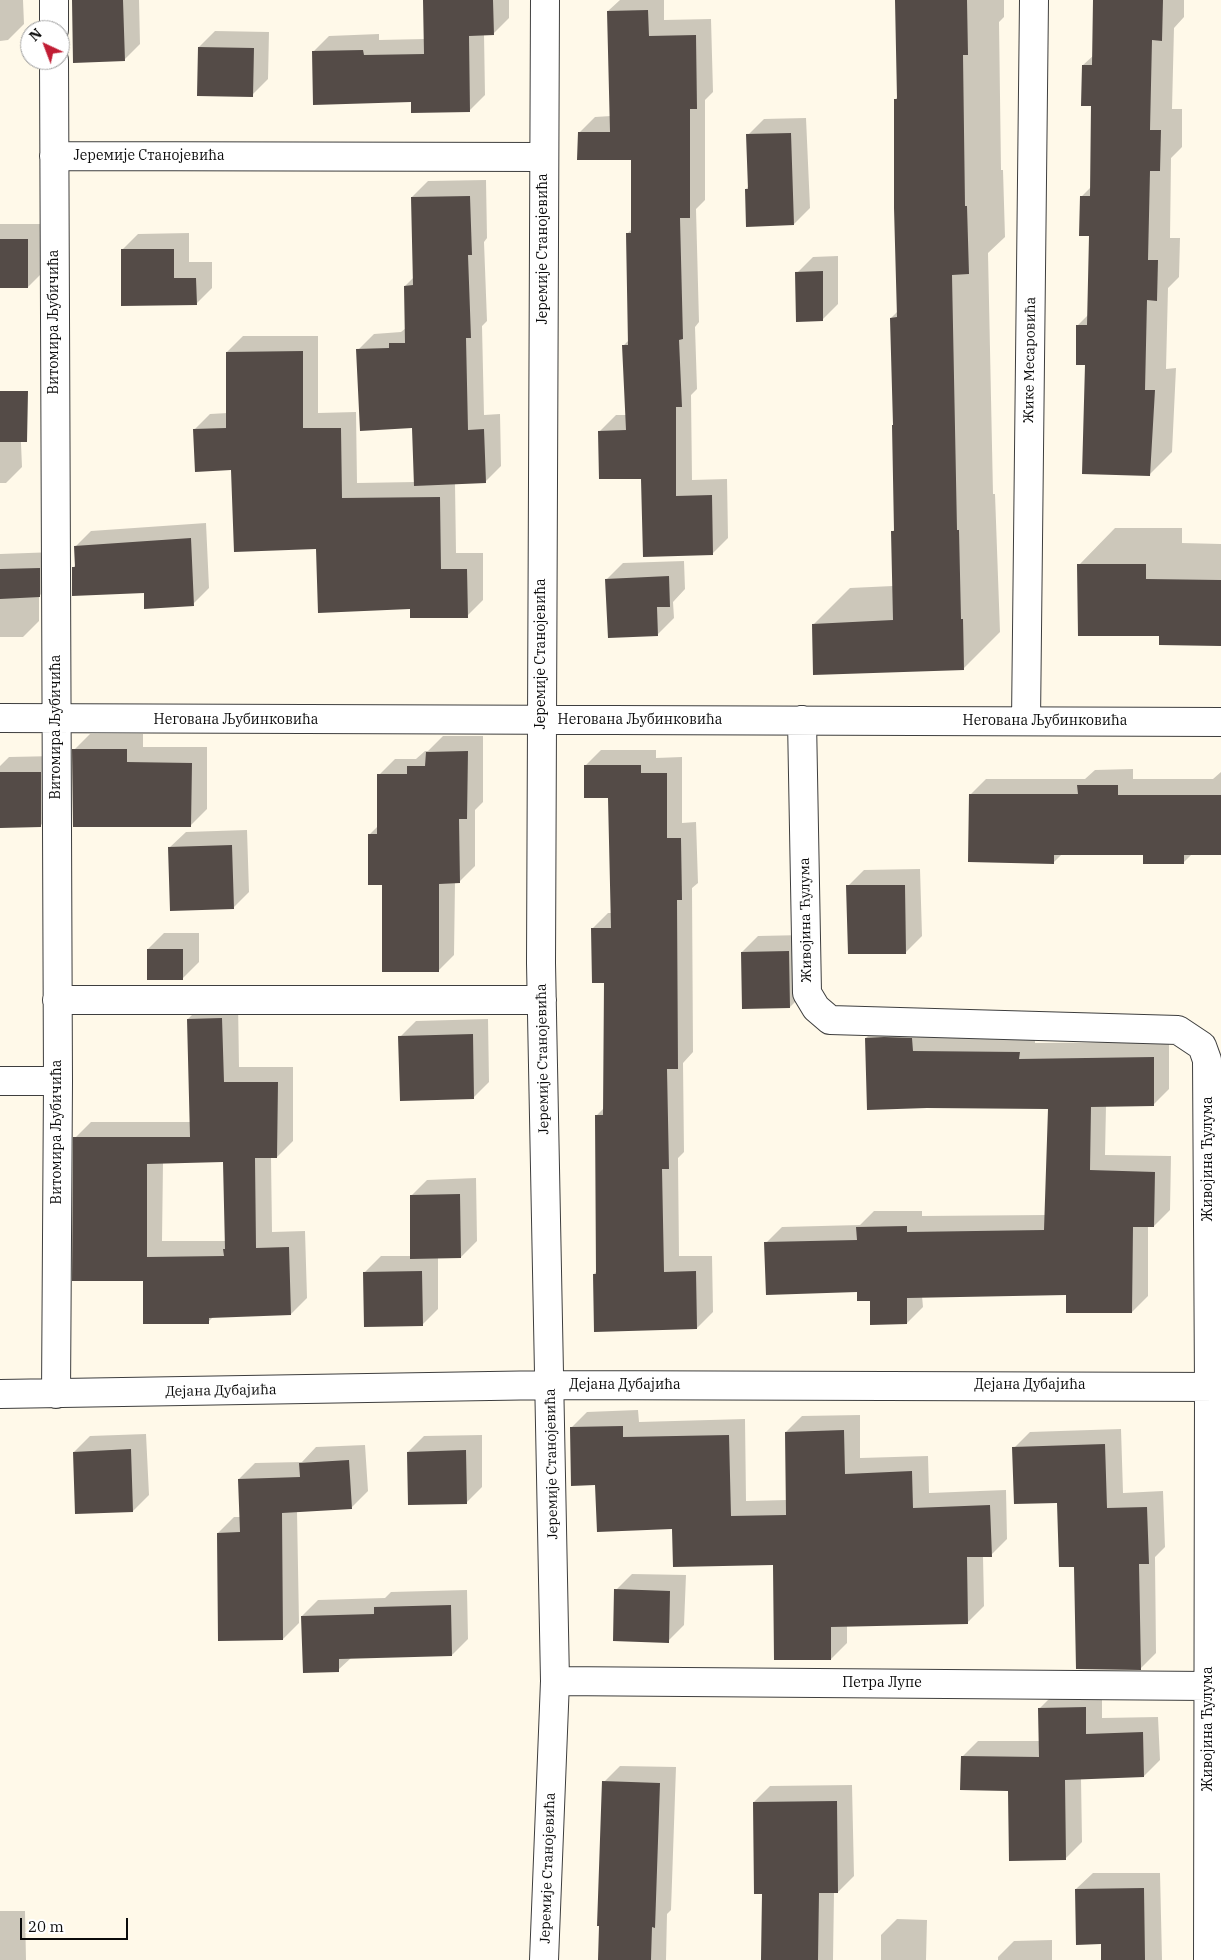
<!DOCTYPE html>
<meta charset="utf-8">
<style>
body{margin:0}
#map{position:relative;width:1221px;height:1960px;overflow:hidden;background:#fff9e9;font-family:"IBM Plex Serif",serif}
canvas{display:block}
.north{position:absolute;left:20px;top:20px;width:50px;height:50px;box-sizing:border-box;background:#fff;border:1px solid #9d9d9d;border-radius:50%;rotate:317deg;font-size:14px;font-weight:700;line-height:20px;text-align:center;color:#0b0b0b}
.north::after{content:'';display:block;margin:auto;width:18px;height:22px;background:#c11d34;clip-path:polygon(50% 0,100% 100%,50% 72%,0 100%)}
.scale{position:absolute;left:20px;top:1918px;width:108px;height:22px;box-sizing:border-box;border:2px solid #0b0b0b;border-top:0;padding-left:6px;font-size:15px;line-height:18px;white-space:nowrap;color:#0b0b0b;-webkit-text-stroke:4px #fff;paint-order:stroke}
</style>
<div id="map">
<canvas width="1221" height="1960"></canvas>
<div class="north">N</div>
<div class="scale">20 m</div>
</div>
<script>
const ctx = document.querySelector('canvas').getContext('2d');
ctx.lineJoin = 'round';
function fill(path, color) {
  ctx.fillStyle = color;
  ctx.fill(path, 'evenodd');
}
function poly(rows) {
  const path = new Path2D();
  for (const r of rows) {
    path.moveTo(r[0], r[1]);
    for (let i = 2; i < r.length; i += 2) path.lineTo(r[i], r[i + 1]);
  }
  return path;
}
function trace(path, color, width, dash) {
  ctx.strokeStyle = color;
  ctx.lineWidth = width;
  ctx.lineCap = dash ? 'butt' : 'round';
  ctx.setLineDash(dash || []);
  ctx.stroke(path);
}
function drawText(font, color, halo, rows, align = 'center') {
  ctx.font = font + ' "IBM Plex Serif",serif';
  ctx.lineWidth = 5;
  ctx.setLineDash([]);
  ctx.textBaseline = 'middle';
  ctx.strokeStyle = halo;
  ctx.fillStyle = color;
  for (const [text, x, y, turn = 0] of rows) {
    ctx.save();
    ctx.translate(x, y);
    ctx.rotate((+turn || 0) * Math.PI / 180);
    ctx.textAlign = isNaN(turn) ? turn : align;
    if (halo) ctx.strokeText(text, 0, 0);
    ctx.fillText(text, 0, 0);
    ctx.restore();
  }
}
fill(poly([
 [0,0,23,0,24,24,8,40,0,41],
 [73,0,139,0,140,44,124,60],
 [424,0,509,0,509,18,493,34,484,34,485,95,469,111,412,101,313,52,329,36,379,34,379,40,425,39],
 [620,0,664,0,664,20,711,19,713,92,705,100,705,200,696,209,699,322,695,327,697,389,691,395,692,480,727,479,728,538,712,554,600,431,616,415,626,415,624,345,629,340,627,234,633,228,633,159,579,133,595,117,611,116,608,11],
 [896,0,1004,0,1004,17,999,22,1001,170,1003,170,1005,237,988,253,993,494,995,494,1000,632,963,669,814,624,850,588,893,586,892,532,895,529,894,424,891,318,898,311,895,100,898,96],
 [1095,0,1184,0,1184,17,1174,28,1172,109,1182,109,1182,147,1171,158,1170,238,1180,238,1179,277,1168,288,1166,369,1176,368,1172,452,1150,474,1086,364,1078,325,1088,315,1090,235,1081,197,1092,186,1093,105,1083,65,1094,55],
 [215,31,269,32,268,79,252,95,199,47],
 [806,118,810,208,794,224,746,189,749,186,748,135,764,119],
 [486,180,487,238,484,242,487,321,482,326,484,415,500,414,501,466,485,482,455,483,456,553,483,553,483,600,467,616,411,608,317,547,232,469,194,430,210,414,228,413,227,352,243,336,318,336,318,413,356,412,357,483,415,482,413,427,358,350,374,334,401,332,406,328,405,286,414,277,412,197,428,181],
 [0,224,44,224,44,271,28,287,0,287],
 [189,233,189,262,212,262,212,288,196,304,122,250,138,234],
 [838,256,838,304,822,320,797,273,813,257],
 [20,420,22,467,6,483,0,483,0,421],
 [206,523,209,588,193,604,145,592,73,568,76,564,75,547,91,531],
 [1115,528,1182,528,1182,543,1221,544,1221,645,1160,635,1079,565],
 [56,552,56,580,39,596,39,621,23,637,0,637,0,554],
 [684,561,685,589,673,602,674,618,658,634,607,579,623,563],
 [90,734,143,734,143,747,207,747,207,809,191,825,74,750],
 [443,736,483,736,483,802,475,810,475,866,459,882,455,882,454,955,438,971,383,884,369,835,379,825,379,775,395,759,416,759,425,751,428,751],
 [601,750,656,750,656,758,682,757,682,823,696,822,698,883,692,888,693,1052,683,1063,684,1152,678,1158,679,1256,712,1256,713,1312,697,1328,594,1274,597,1271,597,1115,604,1108,606,981,592,929,608,913,612,913,609,797,585,766],
 [57,756,57,809,41,825,0,826,0,766,9,757],
 [1133,769,1133,779,1213,779,1221,772,1221,853,1193,853,1183,863,1145,853,1062,854,1053,863,970,795,986,779,1085,779,1095,770],
 [247,830,249,892,233,908,169,848,186,832],
 [920,869,922,936,906,952,848,886,864,870],
 [164,933,199,933,199,962,183,978,148,949],
 [804,935,806,991,790,1007,742,952,758,936],
 [238,1002,239,1067,293,1067,293,1141,277,1157,271,1157,272,1232,305,1231,307,1298,291,1314,214,1316,208,1322,144,1280,75,1138,91,1122,191,1122,188,1019,204,1003],
 [224,1161,226,1241,162,1241,163,1163],
 [488,1019,489,1082,473,1098,400,1037,416,1021],
 [882,1022,1035,1036,1035,1043,1169,1042,1169,1089,1153,1105,1106,1106,1105,1155,1171,1156,1170,1210,1154,1226,1148,1226,1148,1296,1132,1312,1067,1294,922,1296,923,1307,907,1323,858,1291,766,1243,782,1227,860,1225,874,1211,922,1211,922,1216,1046,1215,1049,1107,866,1038],
 [476,1178,477,1241,461,1257,438,1257,438,1309,422,1325,365,1272,381,1256,412,1256,411,1196,427,1180],
 [638,1410,639,1422,745,1419,746,1501,787,1500,786,1432,802,1416,860,1415,860,1458,928,1456,929,1493,1006,1490,1007,1539,991,1555,983,1556,984,1606,968,1622,847,1625,847,1643,831,1659,775,1564,674,1527,597,1484,571,1428,587,1412],
 [1121,1429,1123,1493,1163,1491,1165,1547,1155,1557,1156,1653,1140,1669,1076,1565,1058,1502,1014,1448,1030,1432],
 [146,1434,149,1495,133,1511,74,1452,90,1436],
 [482,1435,482,1487,466,1503,408,1452,424,1436],
 [365,1445,368,1491,352,1507,297,1511,299,1623,283,1639,218,1533,234,1517,240,1517,239,1479,255,1463,302,1462,316,1447],
 [632,1574,686,1575,684,1625,668,1641,616,1590],
 [467,1590,468,1639,452,1655,351,1658,338,1670,302,1616,318,1600,385,1598,391,1592],
 [1102,1691,1102,1718,1158,1717,1160,1760,1144,1776,1081,1778,1082,1842,1066,1858,1009,1789,962,1757,978,1741,1040,1741,1039,1709,1055,1693],
 [620,1766,676,1767,671,1910,667,1914,666,1960,599,1960,604,1782],
 [852,1785,854,1876,838,1892,834,1892,833,1960,763,1960,764,1892,754,1802,770,1786],
 [1093,1873,1160,1873,1162,1960,1102,1960,1102,1943,1076,1889],
 [0,1911,25,1911,26,1960,0,1960],
 [897,1919,927,1920,926,1960,881,1960,881,1935],
 [1052,1940,1052,1960,998,1960,998,1957,1014,1941]
]), '#0003');
fill(poly([
 [72,0,123,0,125,61,73,63],
 [423,0,493,0,494,35,469,36,470,112,411,113,411,102,313,105,312,51,363,50,364,55,424,54],
 [895,0,967,0,968,55,963,55,965,206,967,206,969,274,952,275,957,530,959,530,961,619,963,619,964,670,813,675,812,624,893,620,891,531,894,531,892,425,893,425,890,318,897,317,894,208,894,99,897,99],
 [1093,0,1163,0,1162,41,1152,40,1150,130,1161,130,1160,171,1150,171,1148,260,1158,260,1157,301,1147,300,1145,390,1155,390,1150,476,1082,474,1085,365,1076,365,1076,325,1087,325,1089,236,1079,236,1080,196,1090,196,1091,106,1081,106,1082,65,1092,65],
 [648,10,649,36,696,35,697,109,690,109,690,218,680,218,683,339,679,340,682,407,676,407,676,496,712,495,713,555,643,557,641,479,599,479,598,431,626,430,622,345,628,345,626,233,631,233,631,160,577,160,578,132,610,132,607,11],
 [198,47,254,48,253,97,197,96],
 [791,133,794,225,746,227,745,189,748,189,746,134],
 [470,196,472,255,468,255,471,338,466,338,468,430,484,429,486,483,414,486,412,428,360,431,356,349,389,348,389,343,405,343,404,286,413,285,411,197],
 [0,239,28,239,28,288,0,288],
 [121,249,174,249,174,278,196,278,197,305,121,306],
 [823,271,823,321,796,322,795,272],
 [303,351,303,428,341,428,342,498,440,497,441,569,467,569,468,618,410,618,410,609,318,613,316,549,234,552,231,470,195,472,193,429,226,428,226,352],
 [0,391,28,391,27,442,0,442],
 [191,538,194,606,144,609,144,593,72,596,72,567,75,567,74,546],
 [1077,564,1146,564,1146,579,1221,580,1221,646,1159,645,1159,636,1078,636],
 [40,568,40,597,0,599,0,569],
 [669,576,670,607,657,607,658,636,608,638,605,579],
 [72,749,127,749,127,762,192,763,191,827,73,827],
 [468,751,467,819,459,819,460,883,439,884,439,972,382,972,382,885,368,885,368,834,377,834,377,774,407,774,407,766,425,766,426,752],
 [584,765,641,765,641,773,667,773,667,838,681,838,682,900,677,900,678,1069,667,1069,669,1169,662,1169,664,1272,696,1271,697,1329,594,1332,593,1274,596,1274,595,1115,603,1115,604,983,592,983,591,928,611,928,608,798,584,798],
 [0,772,41,772,41,827,0,828],
 [1077,785,1118,785,1118,795,1221,795,1221,855,1184,855,1184,864,1143,864,1143,855,1054,855,1054,864,968,862,969,794,1078,794],
 [232,845,234,909,170,911,168,847],
 [846,885,905,885,906,954,848,954],
 [147,949,183,949,183,980,147,980],
 [789,951,790,1008,742,1009,741,952],
 [222,1018,224,1082,278,1082,277,1158,255,1158,256,1248,289,1247,291,1315,209,1318,209,1324,143,1324,143,1281,72,1281,73,1137,190,1137,187,1019],
 [223,1162,225,1249,223,1249,224,1256,147,1257,147,1164],
 [473,1034,474,1099,400,1101,398,1036],
 [884,1037,912,1038,913,1051,1020,1052,1019,1059,1154,1057,1154,1106,1091,1107,1090,1170,1155,1172,1154,1227,1133,1227,1132,1313,1066,1313,1066,1295,907,1298,907,1324,870,1325,870,1301,857,1301,857,1292,766,1295,764,1242,857,1240,856,1227,907,1226,907,1232,1044,1230,1048,1109,927,1108,867,1110,865,1038],
 [460,1194,461,1258,410,1259,410,1195],
 [422,1271,423,1326,364,1327,363,1272],
 [623,1426,623,1437,729,1435,731,1516,786,1515,785,1432,844,1430,845,1474,912,1471,913,1508,990,1505,992,1557,967,1557,968,1624,831,1627,831,1660,774,1660,773,1565,673,1567,672,1529,597,1532,595,1485,571,1486,570,1427],
 [1105,1444,1107,1508,1147,1507,1149,1564,1139,1564,1141,1670,1076,1669,1074,1567,1059,1567,1057,1503,1014,1504,1012,1447],
 [131,1449,133,1512,75,1514,73,1452],
 [466,1450,467,1504,408,1505,407,1452],
 [349,1460,352,1509,282,1513,283,1640,218,1641,217,1533,240,1532,238,1479,300,1477,299,1463],
 [614,1589,670,1591,669,1643,613,1641],
 [451,1605,452,1656,339,1659,339,1672,303,1673,301,1616,374,1614,374,1607],
 [1086,1707,1086,1734,1143,1732,1144,1777,1065,1780,1066,1860,1009,1861,1008,1791,960,1790,961,1756,1039,1757,1038,1708],
 [602,1781,660,1783,655,1928,652,1927,651,1960,598,1960,599,1926,597,1926],
 [837,1801,838,1893,819,1893,818,1960,761,1960,762,1894,754,1894,753,1802],
 [1144,1888,1145,1960,1101,1960,1101,1944,1076,1945,1075,1889]
]), '#544b47');
const street = poly([
 [54,30,54,0],
 [54,60,58,1081,56,1394],
 [54,156,544,157],
 [0,718,1221,722],
 [802,720,807,993,816,1008,830,1020,1178,1030,1202,1046,1207,1060,1209,1386,1208,1960],
 [1026,721,1034,0],
 [57,1000,542,1000],
 [0,1081,58,1081],
 [0,1394,551,1385,1221,1387],
 [555,1681,1208,1686],
 [544,1960,555,1681,541,963,545,0]
]);
trace(street, '#3e3e3e', 30);
trace(street, '#fff', 28);
drawText('14px', '#0b0b0b', '#fff', [
 ["Јеремије Станојевића",149,156],
 ["Јеремије Станојевића",543,249,-90],
 ["Витомира Љубичића",54,322,-90],
 ["Жике Месаровића",1030,360,-89],
 ["Јеремије Станојевића",541,654,-90],
 ["Негована Љубинковића",236,720],
 ["Негована Љубинковића",640,720],
 ["Негована Љубинковића",1045,721],
 ["Витомира Љубичића",56,727,-90],
 ["Живојина Ћулума",806,920,-91],
 ["Јеремије Станојевића",543,1059,-91],
 ["Витомира Љубичића",57,1132,-90],
 ["Живојина Ћулума",1208,1159,-90],
 ["Дејана Дубајића",625,1385],
 ["Дејана Дубајића",1030,1385],
 ["Дејана Дубајића",221,1391,-1],
 ["Јеремије Станојевића",552,1464,-91],
 ["Петра Лупе",882,1683],
 ["Живојина Ћулума",1208,1729,-90],
 ["Јеремије Станојевића",548,1868,-88]
]);
</script>
